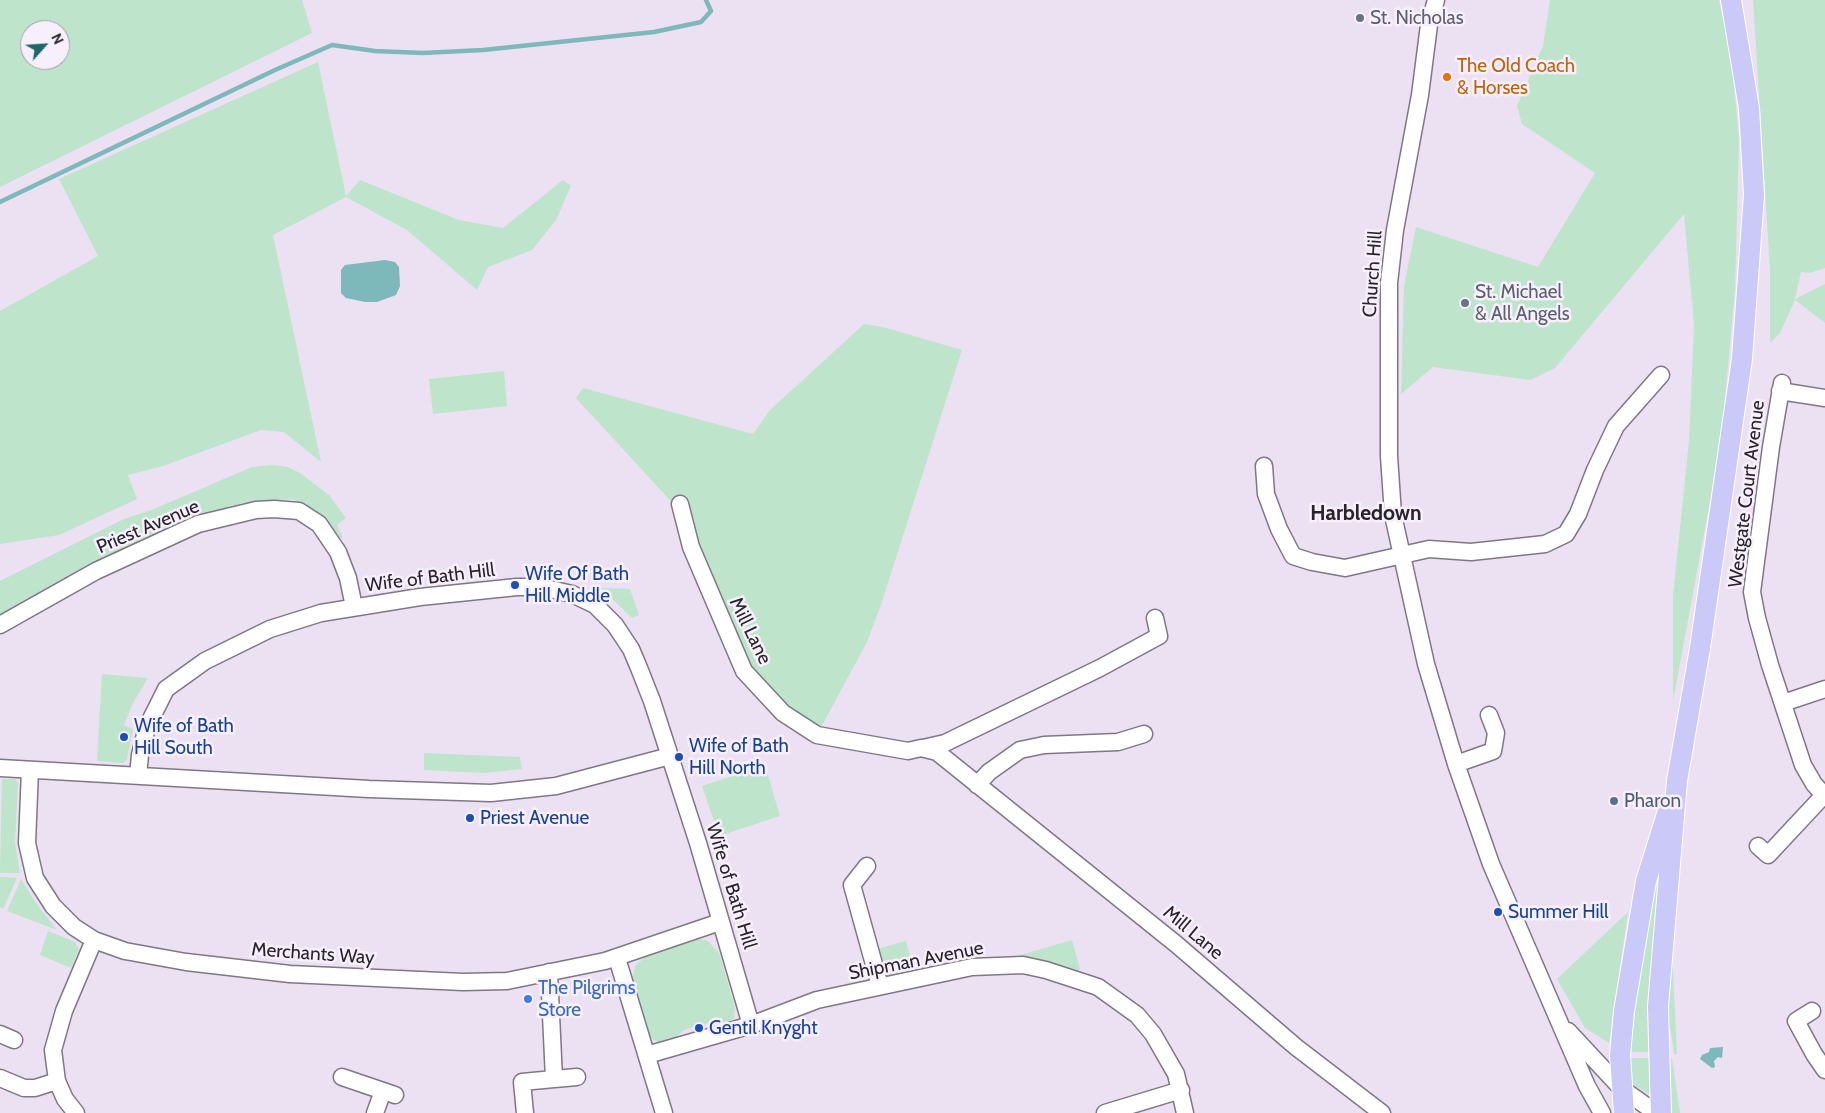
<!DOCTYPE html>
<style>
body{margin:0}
#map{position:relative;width:1825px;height:1113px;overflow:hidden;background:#ece1f2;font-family:Cabin,sans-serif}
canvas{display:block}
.north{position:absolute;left:20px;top:20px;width:50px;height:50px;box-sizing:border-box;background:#f8effd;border:1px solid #a59ea9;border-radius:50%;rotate:64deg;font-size:14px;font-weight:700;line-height:20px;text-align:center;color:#28242b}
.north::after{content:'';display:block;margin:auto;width:18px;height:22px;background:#1c696a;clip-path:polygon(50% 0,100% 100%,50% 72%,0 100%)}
</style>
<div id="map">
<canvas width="1825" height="1113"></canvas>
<div class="north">N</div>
</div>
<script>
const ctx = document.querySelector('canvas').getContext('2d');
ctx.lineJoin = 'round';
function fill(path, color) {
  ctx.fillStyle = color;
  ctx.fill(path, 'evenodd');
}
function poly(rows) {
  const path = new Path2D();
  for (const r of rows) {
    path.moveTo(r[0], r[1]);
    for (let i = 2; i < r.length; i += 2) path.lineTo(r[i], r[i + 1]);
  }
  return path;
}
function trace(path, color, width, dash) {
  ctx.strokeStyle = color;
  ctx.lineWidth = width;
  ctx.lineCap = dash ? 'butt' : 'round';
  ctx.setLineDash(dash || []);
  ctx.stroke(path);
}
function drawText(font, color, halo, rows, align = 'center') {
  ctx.font = font + ' Cabin,sans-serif';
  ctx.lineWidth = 5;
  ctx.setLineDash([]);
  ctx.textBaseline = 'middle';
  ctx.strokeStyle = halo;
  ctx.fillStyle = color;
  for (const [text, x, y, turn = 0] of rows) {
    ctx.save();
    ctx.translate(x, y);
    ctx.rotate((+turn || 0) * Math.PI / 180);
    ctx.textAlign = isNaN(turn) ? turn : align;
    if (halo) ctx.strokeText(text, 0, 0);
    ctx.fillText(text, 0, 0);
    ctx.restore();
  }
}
fill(poly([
 [0,0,302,0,312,33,0,187],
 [30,30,60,30,60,60,30,60],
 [1550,0,1719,0,1731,54,1739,139,1735,289,1721,442,1673,701,1673,596,1689,441,1694,326,1684,214,1555,368,1530,380,1433,367,1401,394,1404,286,1416,227,1538,267,1595,173,1522,124,1517,106,1543,46],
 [1753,0,1825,0,1825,268,1810,273,1801,272,1795,299,1825,284,1825,323,1795,300,1780,333,1770,343,1770,269],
 [318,62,346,196,360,180,459,220,503,228,563,180,571,186,556,220,532,250,488,267,477,290,407,230,346,197,273,235,321,462,284,432,261,430,163,466,128,475,137,499,59,535,0,544,0,311,98,256,59,179],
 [864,324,883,327,962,350,881,605,867,642,819,731,786,711,747,667,699,551,686,495,678,509,576,398,583,388,753,434,770,410],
 [504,371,507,406,433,414,429,379],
 [273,465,288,467,300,473,329,495,346,518,337,525,343,537,338,538,303,505,293,499,242,503,215,511,0,619,0,581,124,519,154,509,252,467],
 [601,588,630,589,639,615,632,618],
 [102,674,148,678,133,703,124,725,133,729,127,759,123,763,97,761],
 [424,753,520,757,522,769,484,773,424,770],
 [765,765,780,816,719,836,702,786],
 [2,779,15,779,18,783,15,843,20,873,0,873],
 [1664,857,1651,1052,1630,1052,1644,939],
 [0,877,17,878,3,909,0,907],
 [21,879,36,903,57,930,7,911],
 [1628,912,1609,1043,1585,1028,1557,979],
 [48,931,75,942,79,949,71,968,40,955],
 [1671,932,1677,1054,1674,1054,1671,1032,1666,1020],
 [700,939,708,941,719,953,735,1008,734,1018,724,1026,722,1023,702,1024,684,1030,669,1044,659,1043,650,1037,646,1031,632,980,635,966,647,955],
 [1072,940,1080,969,1076,972,1007,959],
 [906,941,914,974,881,981,873,950],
 [1629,1058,1651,1058,1652,1096,1629,1082],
 [1667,1059,1672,1059,1680,1113,1670,1113]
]), '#bee4cc');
fill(poly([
 [385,260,395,262,399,267,400,286,396,295,377,302,365,302,346,298,341,293,341,270,345,265],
 [1723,1047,1722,1058,1718,1057,1714,1061,1715,1067,1712,1068,1700,1059,1702,1055,1709,1052,1710,1048]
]), '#7db8ba');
trace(poly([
 [0,202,275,70,332,45,375,51,423,53,483,50,654,32,701,22,711,11,706,0]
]), '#7db8ba', 4.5);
const minor = poly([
 [1436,0,1429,25,1420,95,1395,230,1389,283,1389,456,1393,515,1426,664,1456,764,1491,864,1587,1086,1602,1113],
 [1782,383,1771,447,1752,592,1757,618,1770,665,1803,765,1814,784,1825,796],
 [1780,391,1825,398],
 [1264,466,1266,494,1279,529,1293,556,1312,562,1345,568,1429,549,1471,552,1545,544,1566,534,1578,514,1595,470,1616,426,1661,375],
 [680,504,691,547,744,671,783,713,817,735,908,751,921,748,937,752,1176,944,1296,1047,1382,1113],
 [0,625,96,571,198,524,256,510,274,509,299,511,319,524,338,552,348,578,354,607],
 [1783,703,1825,689],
 [923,748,945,743,1100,668,1159,636,1155,618],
 [1456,764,1493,751,1496,733,1489,715],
 [0,768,369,789,491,793,556,786,670,756],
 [30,770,27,843,35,878,53,906,74,927,94,940,125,951,186,962,290,974,463,982,507,981,605,961,720,922],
 [138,776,140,755,147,727,166,689,205,661,270,629,321,613,420,597,517,587,541,587,572,594,595,605,615,625,631,649,639,668,652,701,698,843,751,1025],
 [977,785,989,772,1020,750,1044,745,1118,742,1144,734],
 [1758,846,1768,855,1824,795],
 [867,866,852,885,880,986],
 [617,958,664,1113],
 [1812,1011,1796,1021,1814,1054,1825,1070],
 [1568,1031,1621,1088,1656,1113],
 [0,1034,14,1040],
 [647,1055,751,1025,817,1000,972,967,1023,965,1046,970,1098,987,1137,1015,1153,1034,1176,1074,1185,1113],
 [342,1077,395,1095],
 [0,1078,24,1088,35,1088,57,1081],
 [554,1079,577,1077],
 [76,1113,65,1099,57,1081,53,1050,64,1011,94,940],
 [375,1113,383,1091],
 [525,1113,522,1082,554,1079,549,972],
 [1105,1113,1181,1090]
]);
const major = poly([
 [1624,1113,1620,1055,1624,1011,1646,881,1667,814],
 [1661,1113,1658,1006,1677,781,1700,648,1742,359,1754,195,1749,108,1731,0]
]);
trace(minor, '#807685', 19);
trace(major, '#fff', 22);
trace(minor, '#fff', 16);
trace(major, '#cac9f8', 20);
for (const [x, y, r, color] of [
 [1360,18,5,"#6b7280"],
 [1447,77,5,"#e8710a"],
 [1465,303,5,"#6b7280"],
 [515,585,5,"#1a4fb4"],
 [124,737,5,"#1a4fb4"],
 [679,757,5,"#1a4fb4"],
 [1614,801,5,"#5c6f8a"],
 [470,818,5,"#1a4fb4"],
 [1498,912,5,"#1a4fb4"],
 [528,999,5,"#3f7fe0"],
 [699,1028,5,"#1a4fb4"]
]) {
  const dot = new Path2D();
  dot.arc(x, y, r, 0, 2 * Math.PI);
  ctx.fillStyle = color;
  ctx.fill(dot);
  trace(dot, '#f8effd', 2);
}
drawText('19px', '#5b616d', '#f8effd', [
 ["St. Nicholas",1370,18],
 ["St. Michael",1475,292],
 ["& All Angels",1475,314]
], 'left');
drawText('19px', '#c56008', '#f8effd', [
 ["The Old Coach",1457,66],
 ["& Horses",1457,88]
], 'left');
drawText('19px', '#28242b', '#f8effd', [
 ["Church Hill",1373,274,-86],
 ["Westgate Court Avenue",1747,494,-83],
 ["Priest Avenue",148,527,-23],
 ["Wife of Bath Hill",430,578,-7],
 ["Mill Lane",750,631,64],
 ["Wife of Bath Hill",731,886,73],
 ["Mill Lane",1193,933,40],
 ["Merchants Way",313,954,4],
 ["Shipman Avenue",916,961,-11]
]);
drawText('19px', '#164399', '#f8effd', [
 ["Wife Of Bath",525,574],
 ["Hill Middle",525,596],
 ["Wife of Bath",134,726],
 ["Hill South",134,748],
 ["Wife of Bath",689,746],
 ["Hill North",689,768],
 ["Priest Avenue",480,818],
 ["Summer Hill",1508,912],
 ["Gentil Knyght",709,1028]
], 'left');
drawText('19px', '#4e5e75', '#f8effd', [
 ["Pharon",1624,801]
], 'left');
drawText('19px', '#366cbe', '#f8effd', [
 ["The Pilgrims",538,988],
 ["Store",538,1010]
], 'left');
drawText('bold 21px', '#28242b', '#f8effd', [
 ["Harbledown",1366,514]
]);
</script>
